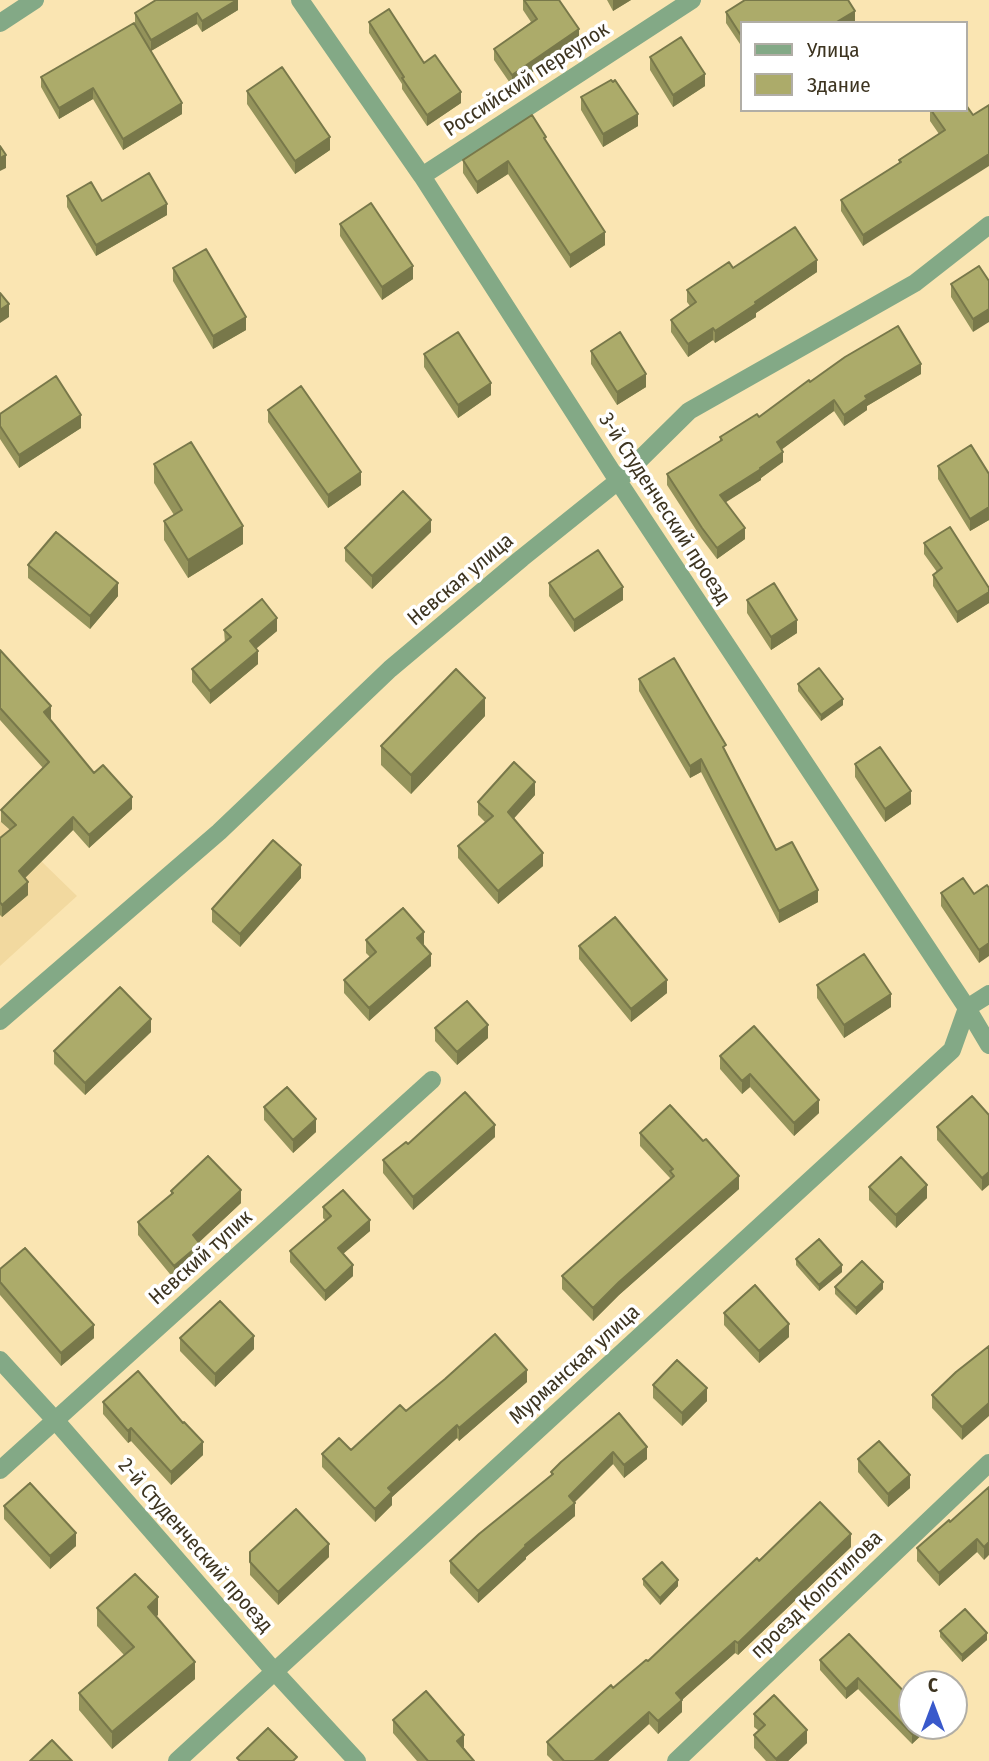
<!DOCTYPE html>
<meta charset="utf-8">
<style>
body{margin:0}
#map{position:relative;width:989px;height:1761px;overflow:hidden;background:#fae5b2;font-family:"Fira Sans Condensed",sans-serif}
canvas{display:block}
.legend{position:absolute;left:740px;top:21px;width:228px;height:91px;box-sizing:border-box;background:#fff;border:2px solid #b1aea6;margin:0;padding:9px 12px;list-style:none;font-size:21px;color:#3d3420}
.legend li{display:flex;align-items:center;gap:14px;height:35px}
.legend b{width:35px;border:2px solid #b1aea6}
.north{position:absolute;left:898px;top:1670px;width:70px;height:70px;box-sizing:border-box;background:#fff;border:2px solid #b1aea6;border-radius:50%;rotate:0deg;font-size:19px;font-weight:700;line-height:28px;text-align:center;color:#3d3420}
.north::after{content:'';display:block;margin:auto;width:24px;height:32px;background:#3959cb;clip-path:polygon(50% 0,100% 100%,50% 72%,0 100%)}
</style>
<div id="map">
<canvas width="989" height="1761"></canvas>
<ul class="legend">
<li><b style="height:9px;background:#83a986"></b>Улица</li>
<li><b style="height:19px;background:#acab6a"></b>Здание</li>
</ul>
<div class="north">С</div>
</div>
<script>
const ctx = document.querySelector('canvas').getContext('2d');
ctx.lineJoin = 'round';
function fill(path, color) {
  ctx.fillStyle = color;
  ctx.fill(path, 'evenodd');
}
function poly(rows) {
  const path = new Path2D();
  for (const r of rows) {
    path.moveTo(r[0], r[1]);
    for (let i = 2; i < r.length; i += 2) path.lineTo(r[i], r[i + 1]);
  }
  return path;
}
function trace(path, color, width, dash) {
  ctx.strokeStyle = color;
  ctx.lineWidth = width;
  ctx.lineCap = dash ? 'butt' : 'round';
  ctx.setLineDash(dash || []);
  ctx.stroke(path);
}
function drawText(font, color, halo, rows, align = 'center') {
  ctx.font = font + ' "Fira Sans Condensed",sans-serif';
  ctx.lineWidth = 7;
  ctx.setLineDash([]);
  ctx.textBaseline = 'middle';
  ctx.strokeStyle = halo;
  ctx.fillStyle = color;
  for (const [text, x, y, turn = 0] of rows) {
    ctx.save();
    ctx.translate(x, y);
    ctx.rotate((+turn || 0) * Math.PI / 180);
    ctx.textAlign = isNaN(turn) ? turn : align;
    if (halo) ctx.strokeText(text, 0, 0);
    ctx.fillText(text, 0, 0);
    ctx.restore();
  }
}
fill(poly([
 [0,821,77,896,0,966]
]), '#f2d99f');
trace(poly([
 [300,0,422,176,618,481,967,1008,989,1045],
 [0,23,35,0],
 [422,176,692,0],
 [0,1021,219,832,390,669,522,558,618,481,689,411,915,283,989,225],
 [0,1360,55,1420,274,1671,357,1761],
 [0,1470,432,1080],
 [177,1761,952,1050,967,1008,989,994],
 [676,1761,989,1463]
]), '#83a986', 18);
fill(poly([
 [238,0,238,10,202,32,197,24,151,51,135,24,135,13],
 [523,0,559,0,579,40,512,86,494,60,494,49,531,22,523,10],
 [607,0,631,0,613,11],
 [726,12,855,21,852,23,742,23,742,47,726,23],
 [369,22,424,63,461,103,427,126,402,89,402,84,369,33],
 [650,57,705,86,673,107,650,70],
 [41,77,182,103,182,114,123,150,93,99,59,119,41,87],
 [247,91,330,150,295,174,247,104],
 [581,97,638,126,603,147,581,110],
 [930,110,966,110,973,115,863,246,841,211,841,200,899,163,899,160,939,134,930,121],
 [546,142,605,245,570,268,508,174,477,194,463,173,463,160],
 [67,196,102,201,167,215,96,256,67,207],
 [340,224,413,279,382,300,340,236],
 [979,266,973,332,951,297,951,284],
 [173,268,246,330,213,349,173,281],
 [733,268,817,272,756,313,756,317,715,343,713,340,688,357,671,332,671,320,690,306,687,302,687,290],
 [591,351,646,387,617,405,591,364],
 [424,354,491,395,458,418,424,367],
 [921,374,867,406,867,410,844,426,834,411,782,449,783,462,761,478,761,480,725,502,745,539,717,559,702,539,667,485,667,474,720,441,720,437,759,417,810,382],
 [268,410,361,485,328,508,268,422],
 [0,414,81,428,19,468,0,439],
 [154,464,243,544,188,578,164,540,164,521,174,515,154,483],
 [938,466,989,474,989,520,970,531,938,479],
 [431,532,372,589,345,561,345,548],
 [924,543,989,588,989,603,957,623,933,586,933,575,937,572,924,554],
 [28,565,118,596,90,629,28,578],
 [549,583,623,600,574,632,549,596],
 [747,600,797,633,771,650,747,613],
 [224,630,277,631,256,648,258,664,210,704,192,682,192,669,225,643],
 [0,650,51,719,50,720,94,773,132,809,89,848,73,830,25,878,28,895,2,917,0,915,0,838,10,830,1,822,1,810,43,768,0,720],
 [639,679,726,752,776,850,818,902,779,923,701,772,690,778,639,691],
 [798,684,843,705,821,721,798,691],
 [485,716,411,794,381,765,381,746],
 [855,764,911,804,885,822,855,777],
 [535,795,514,818,543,866,498,904,458,858,458,846,486,823,478,815,478,802],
 [301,878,240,947,212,922,212,909],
 [989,888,979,963,941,906,941,893,974,894],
 [366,940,423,945,431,966,369,1021,344,993,344,980,370,957,366,953],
 [579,946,667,993,631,1022,579,959],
 [817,985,891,1007,844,1038,817,998],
 [435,1028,488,1038,457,1065,435,1041],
 [151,1032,85,1095,54,1064,54,1051],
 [720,1056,819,1113,794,1136,750,1087,742,1094,720,1069],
 [264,1107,316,1132,293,1153,264,1120],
 [989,1115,982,1191,937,1140,937,1127],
 [640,1133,739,1189,619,1295,593,1321,562,1289,562,1276,670,1180,670,1178,640,1146],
 [495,1137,413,1210,383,1173,383,1160,408,1144],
 [869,1187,927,1198,896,1228,869,1200],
 [171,1191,241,1203,199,1242,200,1257,174,1279,138,1235,138,1222,171,1195],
 [323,1207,370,1231,343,1254,353,1276,325,1301,290,1262,290,1251,325,1220,323,1218],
 [796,1259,842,1272,819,1291,796,1265],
 [0,1269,94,1338,61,1366,0,1295],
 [835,1287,883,1289,856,1315,835,1294],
 [724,1313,789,1337,759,1363,724,1325],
 [180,1338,254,1349,215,1387,180,1351],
 [989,1346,962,1440,932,1408,932,1395],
 [527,1382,459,1441,457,1438,392,1497,392,1505,375,1522,322,1467,322,1454,351,1450,406,1411],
 [653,1385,707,1401,682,1426,653,1398],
 [103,1402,203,1455,171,1485,131,1441,128,1443,103,1414],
 [619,1413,647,1459,624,1478,613,1464,574,1502,575,1516,526,1557,526,1559,478,1603,450,1573,450,1561,551,1475,551,1472],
 [858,1459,910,1488,888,1507,858,1472],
 [989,1487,984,1560,977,1552,939,1586,917,1561,917,1548,950,1522],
 [4,1506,76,1546,50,1569,4,1519],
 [851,1547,738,1655,735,1653,682,1700,682,1712,658,1734,649,1724,608,1761,553,1761,547,1755,547,1742,648,1661,759,1561],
 [250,1552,329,1557,278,1605,250,1575],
 [643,1579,678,1586,660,1605,643,1585],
 [97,1608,158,1615,156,1616,195,1679,112,1749,79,1710,79,1693,124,1655,97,1626],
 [940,1631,987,1640,962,1662,940,1637],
 [820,1660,912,1700,929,1726,929,1728,912,1744,858,1689,846,1699,820,1670],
 [754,1714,807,1743,788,1761,766,1761,754,1748,754,1735,759,1731,754,1727],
 [393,1720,464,1748,474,1761,417,1761,393,1733]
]), '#94935b');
fill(poly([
 [237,0,238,0,238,10,202,32,202,21],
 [613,0,631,0,613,11],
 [855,11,855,21,852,23,835,23],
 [197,13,197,24,151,51,151,40],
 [579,29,579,40,512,86,512,75],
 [705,74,705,86,673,107,673,95],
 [93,88,93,99,59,119,59,108],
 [461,92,461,103,427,126,427,115],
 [182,103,182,114,123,150,123,139],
 [638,114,638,126,603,147,603,134],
 [330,137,330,150,295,174,295,161],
 [989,154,989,166,863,246,863,235],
 [6,155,6,168,0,171,0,158],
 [508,161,508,174,477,194,477,182],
 [167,204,167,215,96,256,96,245],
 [605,232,605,245,570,268,570,255],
 [817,260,817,272,756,313,756,317,715,343,715,331,755,302],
 [413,266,413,279,382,300,382,287],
 [9,304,9,317,0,323,0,310],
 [989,309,989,322,973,332,973,319],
 [246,317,246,330,213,349,213,336],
 [713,328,713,340,688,357,688,344],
 [921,364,921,374,867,406,867,410,844,426,844,415,865,396],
 [646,374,646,387,617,405,617,392],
 [491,383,491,395,458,418,458,405],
 [834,400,834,411,777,453,777,442],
 [81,415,81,428,19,468,19,455],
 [783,452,783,462,761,478,761,480,720,506,720,495],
 [361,472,361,485,328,508,328,495],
 [989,507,989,520,970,531,970,519],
 [431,520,431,532,372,589,372,576],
 [243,526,243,544,188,578,188,560],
 [745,528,745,539,717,559,717,548],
 [118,583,118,596,90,629,90,616],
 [623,587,623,600,574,632,574,620],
 [989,592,989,603,957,623,957,612],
 [277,618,277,631,250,654,250,641],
 [797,620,797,633,771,650,771,637],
 [258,651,258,664,210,704,210,691],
 [485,698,485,716,411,794,411,775],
 [843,699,843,705,821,721,821,715],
 [51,706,51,719,44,725,44,712],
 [701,759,701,772,690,778,690,766],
 [535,782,535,795,508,825,508,812],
 [911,791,911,804,885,822,885,809],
 [132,797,132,809,89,848,89,835],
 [73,817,73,830,19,884,19,871],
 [543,853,543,866,498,904,498,891],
 [301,865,301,878,240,947,240,934],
 [28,882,28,895,2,917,2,905],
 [818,890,818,902,779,923,779,911],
 [424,932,424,945,417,938],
 [989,943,989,956,979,963,979,950],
 [431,954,431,966,369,1021,369,1008],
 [667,980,667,993,631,1022,631,1009],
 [891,994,891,1007,844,1038,844,1025],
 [151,1019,151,1032,85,1095,85,1083],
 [488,1025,488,1038,457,1065,457,1052],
 [750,1074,750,1087,742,1094,742,1081],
 [819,1100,819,1113,794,1136,794,1123],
 [316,1119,316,1132,293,1153,293,1140],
 [495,1125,495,1137,413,1210,413,1197],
 [989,1172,989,1185,982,1191,982,1178],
 [739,1176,739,1189,619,1295,593,1321,593,1308,619,1282],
 [927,1185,927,1198,896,1228,896,1215],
 [241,1190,241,1203,193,1248,193,1235],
 [370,1220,370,1231,338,1258,338,1248],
 [200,1244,200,1257,174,1279,174,1266],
 [353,1265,353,1276,325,1301,325,1291],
 [842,1265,842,1272,819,1291,819,1285],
 [883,1282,883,1289,856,1315,856,1308],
 [789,1324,789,1337,759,1363,759,1351],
 [94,1325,94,1338,61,1366,61,1353],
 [254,1336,254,1349,215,1387,215,1374],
 [527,1370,527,1382,459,1441,459,1428],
 [707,1388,707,1401,682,1426,682,1413],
 [989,1403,989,1416,962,1440,962,1427],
 [457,1425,457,1438,392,1497,392,1505,375,1522,375,1509,388,1488],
 [131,1428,131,1441,128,1443,128,1431],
 [203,1442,203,1455,171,1485,171,1472],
 [647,1447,647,1459,624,1478,624,1465],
 [613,1452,613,1464,569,1508,569,1496],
 [910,1475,910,1488,888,1507,888,1494],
 [575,1503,575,1516,526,1557,526,1559,478,1603,478,1591,525,1545],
 [76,1533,76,1546,50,1569,50,1556],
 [851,1534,851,1547,738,1655,738,1643],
 [977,1539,977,1552,939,1586,939,1573],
 [989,1542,989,1555,984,1560,984,1547],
 [329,1544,329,1557,278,1605,278,1592],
 [678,1580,678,1586,660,1605,660,1598],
 [158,1597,158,1615,148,1624,148,1607],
 [987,1633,987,1640,962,1662,962,1655],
 [735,1641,735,1653,676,1705,676,1693],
 [195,1662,195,1679,112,1749,112,1732],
 [858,1678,858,1689,846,1699,846,1689],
 [682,1700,682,1712,658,1734,658,1721],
 [649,1712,649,1724,608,1761,594,1761],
 [920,1726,929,1726,929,1728,912,1744,912,1734],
 [807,1730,807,1743,788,1761,776,1761,776,1759],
 [464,1735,464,1748,457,1741]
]), '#78784a');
const building = poly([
 [156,0,237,0,202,21,197,13,151,40,135,13,156,0],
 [524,0,559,0,579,29,512,75,494,49,537,19,524,0],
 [745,0,848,0,855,11,835,23,742,23,742,37,726,12,745,0],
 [389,9,424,63,435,55,461,92,427,115,402,78,404,77,369,22,389,9],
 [134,23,182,103,123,139,93,88,59,108,41,77,134,23],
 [681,37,705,74,673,95,650,57,681,37],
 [282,67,330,137,295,161,247,91,282,67],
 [611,80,613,82,615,80,638,114,603,134,581,97,611,80],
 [966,105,973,115,989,105,989,154,863,235,841,200,901,162,899,160,945,130,931,110,966,110,966,105],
 [532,115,546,137,544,138,605,232,570,255,508,161,477,182,463,160,532,115],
 [0,146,6,155,0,158,0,146],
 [149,173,167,204,96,245,67,196,91,182,102,201,149,173],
 [371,203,413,266,382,287,340,224,371,203],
 [795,227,817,260,755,302,756,304,715,331,713,328,688,344,671,320,696,302,687,290,729,262,733,268,795,227],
 [206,249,246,317,213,336,173,268,206,249],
 [979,266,989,281,989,309,973,319,951,284,979,266],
 [0,293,9,304,0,310,0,293],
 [898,326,921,364,865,396,867,399,844,415,834,400,777,442,783,452,760,468,761,469,720,495,745,528,717,548,702,528,667,474,722,440,720,437,757,414,759,417,809,380,810,382,845,357,898,326],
 [458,332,491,383,458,405,424,354,458,332],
 [620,332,646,374,617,392,591,351,620,332],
 [56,376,81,415,19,455,0,426,0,414,56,376],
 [301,386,361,472,328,495,268,410,301,386],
 [191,442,243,526,188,560,164,521,182,510,154,464,191,442],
 [971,445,989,474,989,507,970,519,938,466,971,445],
 [403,491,431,520,372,576,345,548,403,491],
 [950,527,989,588,989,592,957,612,933,575,942,568,924,543,950,527],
 [56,532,118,583,90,616,28,565,56,532],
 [598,550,623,587,574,620,549,583,598,550],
 [774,583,797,620,771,637,747,600,774,583],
 [262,599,277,618,250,641,258,651,210,691,192,669,231,637,224,630,262,599],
 [0,650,51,706,44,712,94,773,103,765,132,797,89,835,73,817,19,871,28,882,2,905,0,902,0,838,16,825,1,810,49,762,0,708,0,650],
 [674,658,726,745,723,747,776,850,792,842,818,890,779,911,701,759,690,766,639,679,674,658],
 [819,668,843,699,821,715,798,684,819,668],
 [456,669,485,698,411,775,381,746,456,669],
 [880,747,911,791,885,809,855,764,880,747],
 [514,762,535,782,508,812,543,853,498,891,458,846,493,816,478,802,514,762],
 [273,840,301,865,240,934,212,909,273,840],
 [963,878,974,894,987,885,989,888,989,943,979,950,941,893,963,878],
 [403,908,424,932,417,938,431,954,369,1008,344,980,376,952,366,940,403,908],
 [615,917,667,980,631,1009,579,946,615,917],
 [864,954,891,994,844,1025,817,985,864,954],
 [120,987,151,1019,85,1083,54,1051,120,987],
 [467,1001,488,1025,457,1052,435,1028,467,1001],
 [754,1026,819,1100,794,1123,750,1074,742,1081,720,1056,754,1026],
 [287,1087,316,1119,293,1140,264,1107,287,1087],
 [465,1092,495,1125,413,1197,383,1160,406,1142,408,1144,465,1092],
 [972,1096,989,1115,989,1172,982,1178,937,1127,972,1096],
 [670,1105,703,1141,706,1139,739,1176,619,1282,593,1308,562,1276,674,1176,670,1171,673,1169,640,1133,670,1105],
 [208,1156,241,1190,193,1235,200,1244,174,1266,138,1222,173,1193,171,1191,208,1156],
 [901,1157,927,1185,896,1215,869,1187,901,1157],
 [343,1190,370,1220,338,1248,353,1265,325,1291,290,1251,331,1216,323,1207,343,1190],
 [819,1239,842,1265,819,1285,796,1259,819,1239],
 [25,1248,94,1325,61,1353,0,1282,0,1269,25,1248],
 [862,1261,883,1282,856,1308,835,1287,862,1261],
 [755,1285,789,1324,759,1351,724,1313,755,1285],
 [220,1301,254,1336,215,1374,180,1338,220,1301],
 [495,1334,527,1370,459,1428,457,1425,388,1488,392,1492,375,1509,322,1454,339,1438,351,1450,400,1405,406,1411,445,1379,495,1334],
 [989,1346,989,1403,962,1427,932,1395,956,1372,989,1346],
 [677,1360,707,1388,682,1413,653,1385,677,1360],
 [138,1371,183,1423,184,1422,203,1442,171,1472,131,1428,128,1431,103,1402,138,1371],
 [619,1413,647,1447,624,1465,613,1452,569,1496,575,1503,525,1545,526,1546,478,1591,450,1561,479,1534,553,1474,551,1472,561,1462,619,1413],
 [879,1441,910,1475,888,1494,858,1459,879,1441],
 [30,1483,76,1533,50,1556,4,1506,30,1483],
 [989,1487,989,1542,984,1547,977,1539,939,1573,917,1548,949,1520,950,1522,989,1487],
 [820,1502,851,1534,738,1643,735,1641,676,1693,682,1700,658,1721,649,1712,594,1761,564,1761,547,1742,611,1685,613,1688,646,1660,648,1661,757,1558,759,1561,820,1502],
 [296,1509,329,1544,278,1592,250,1562,250,1552,296,1509],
 [662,1562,678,1580,660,1598,643,1579,662,1562],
 [135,1574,158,1597,148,1607,195,1662,112,1732,79,1693,134,1647,97,1608,135,1574],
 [965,1609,987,1633,962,1655,940,1631,965,1609],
 [849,1634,912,1700,912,1726,920,1726,912,1734,858,1678,846,1689,820,1660,849,1634],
 [426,1691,464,1735,457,1741,474,1761,428,1761,393,1720,426,1691],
 [774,1695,807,1730,776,1759,754,1735,765,1725,754,1714,774,1695],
 [268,1728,297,1757,293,1761,240,1761,237,1758,268,1728],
 [52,1740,72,1761,30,1761,52,1740]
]);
fill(building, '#acab6a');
trace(building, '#78784a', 2);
drawText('21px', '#3d3420', '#fff', [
 ["Российский переулок",527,80,-33],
 ["3-й Студенческий проезд",664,509,57],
 ["Невская улица",461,580,-40],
 ["Невский тупик",201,1258,-42],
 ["Мурманская улица",575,1365,-42],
 ["2-й Студенческий проезд",195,1546,49],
 ["проезд Колотилова",817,1595,-44]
]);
</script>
